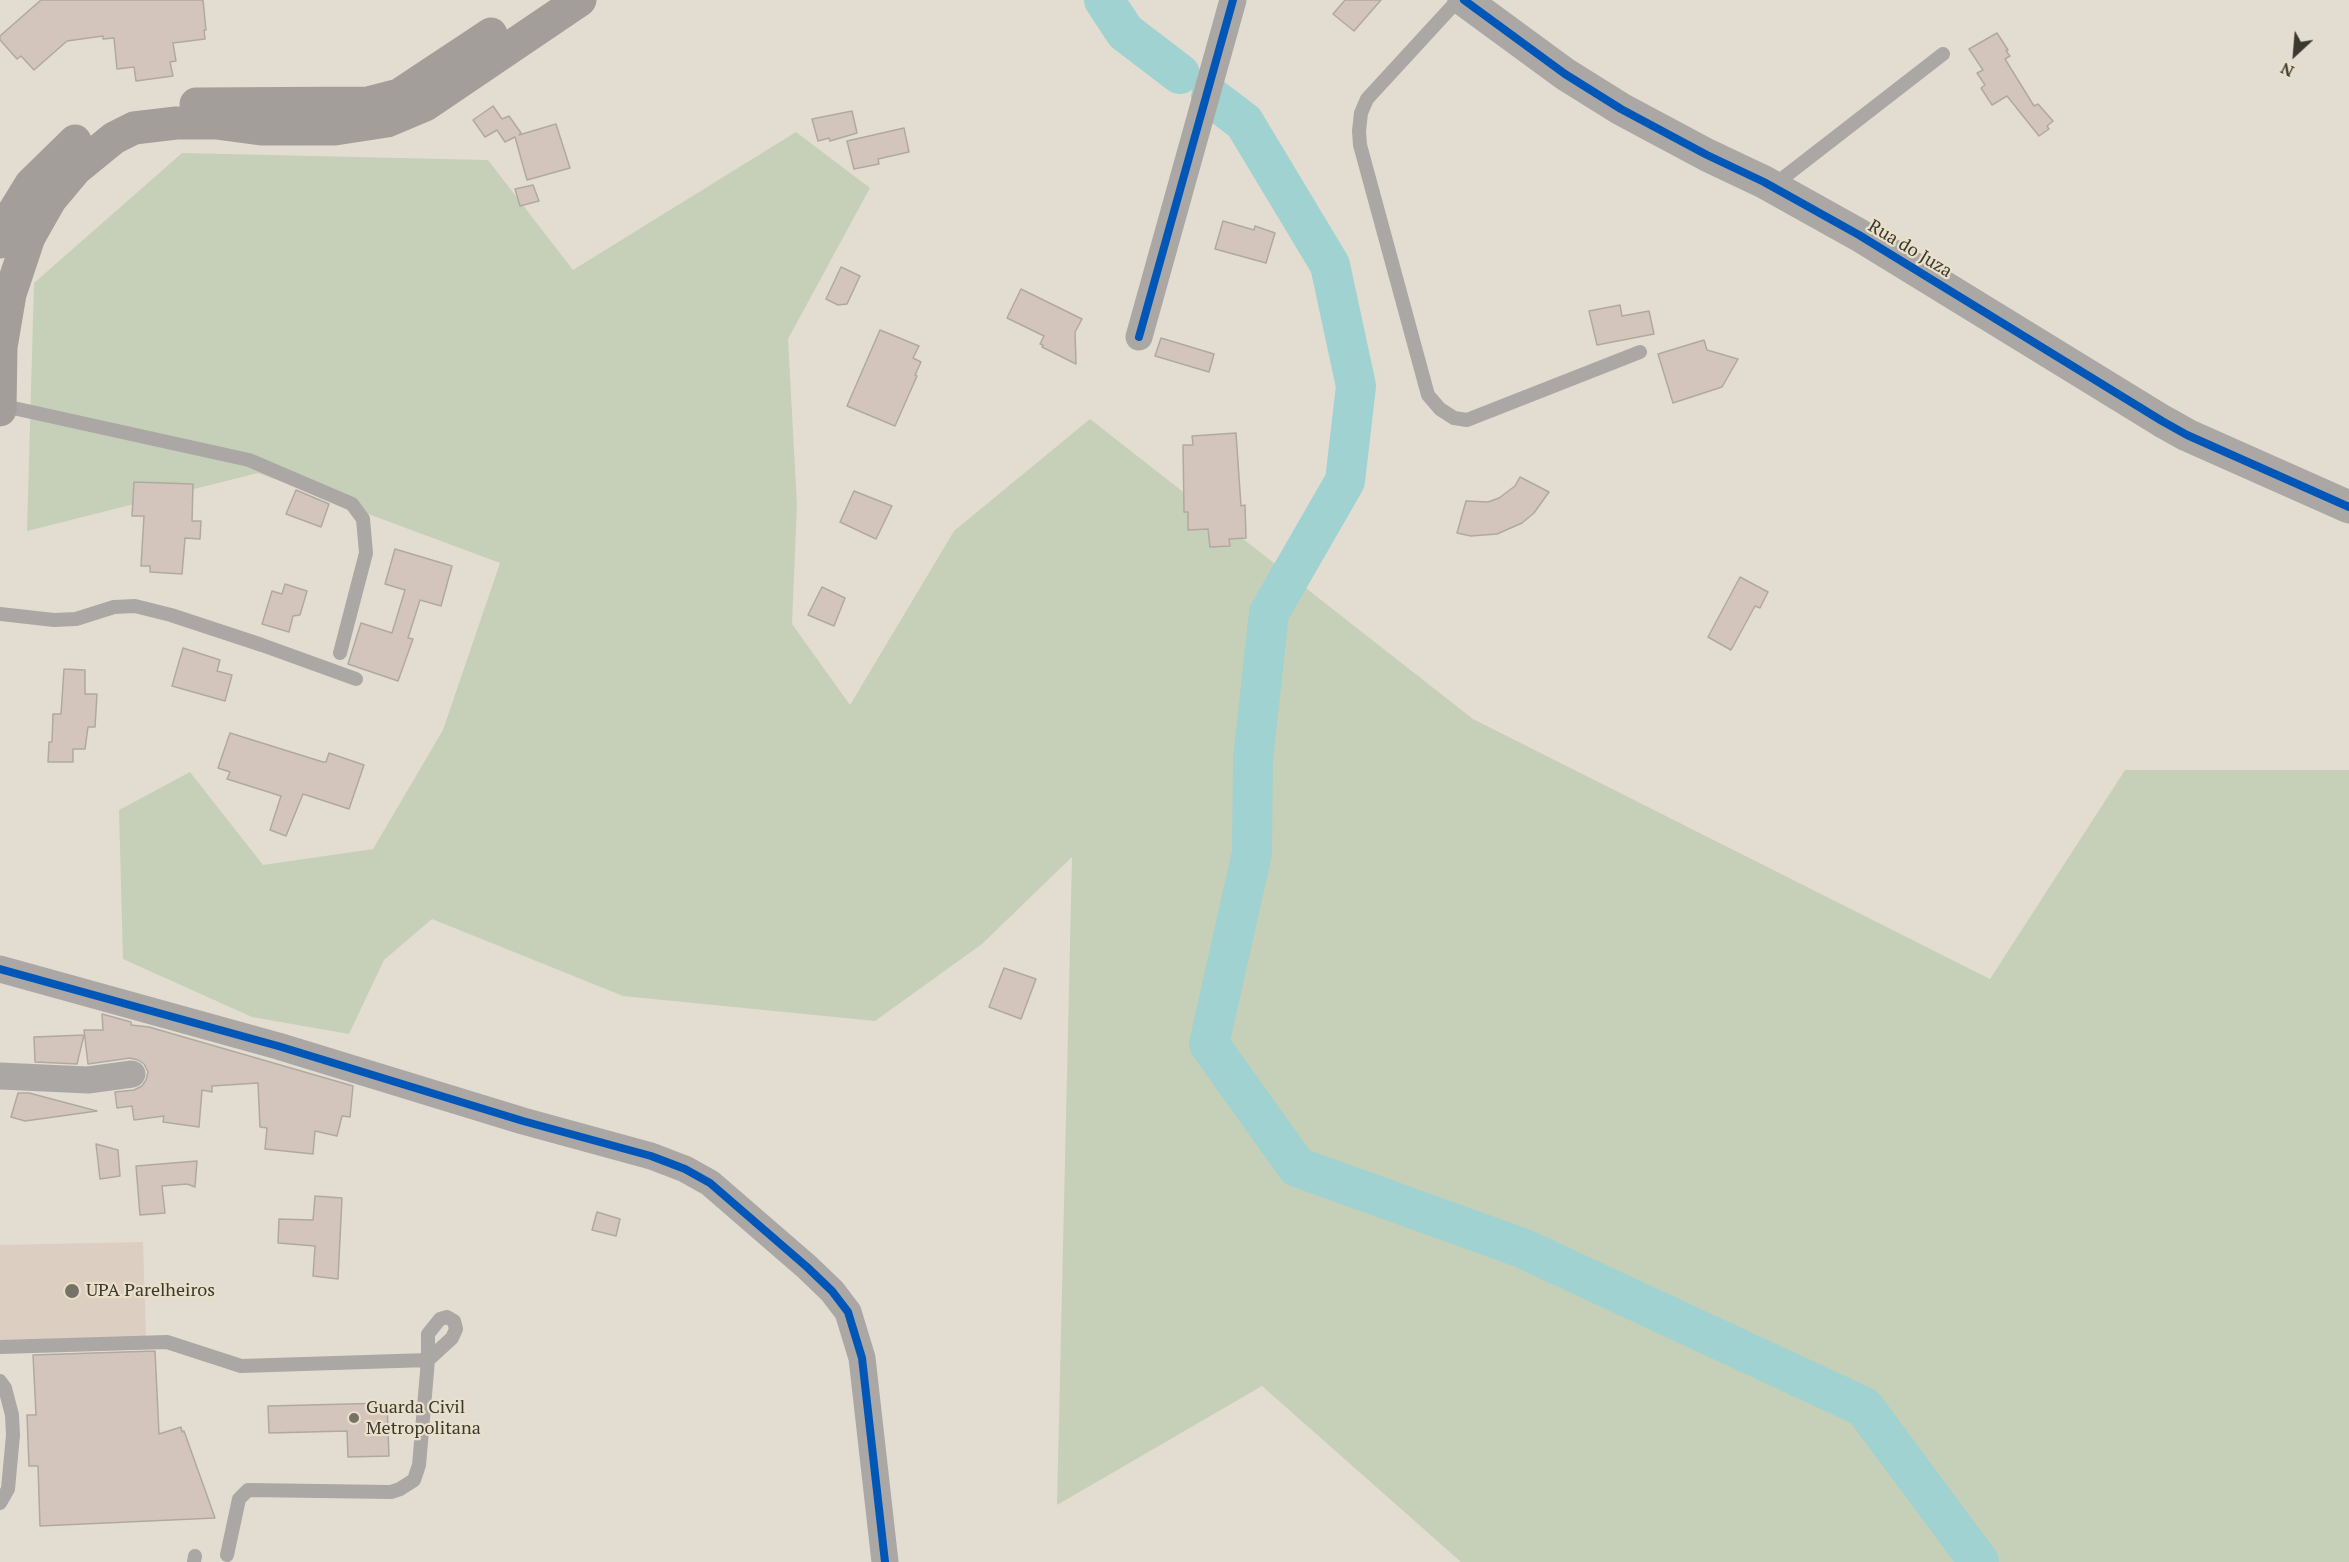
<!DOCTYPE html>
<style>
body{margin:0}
#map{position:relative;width:2349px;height:1562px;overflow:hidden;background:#e3ddd1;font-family:"PT Serif",serif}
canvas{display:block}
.north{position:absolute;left:2265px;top:24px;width:60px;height:60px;-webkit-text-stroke:4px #eae0ca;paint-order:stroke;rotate:206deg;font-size:16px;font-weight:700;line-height:24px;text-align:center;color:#3b382f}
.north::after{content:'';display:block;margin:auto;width:21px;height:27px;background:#3b382f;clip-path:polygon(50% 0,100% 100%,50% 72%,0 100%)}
</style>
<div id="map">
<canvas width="2349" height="1562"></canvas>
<div class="north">N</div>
</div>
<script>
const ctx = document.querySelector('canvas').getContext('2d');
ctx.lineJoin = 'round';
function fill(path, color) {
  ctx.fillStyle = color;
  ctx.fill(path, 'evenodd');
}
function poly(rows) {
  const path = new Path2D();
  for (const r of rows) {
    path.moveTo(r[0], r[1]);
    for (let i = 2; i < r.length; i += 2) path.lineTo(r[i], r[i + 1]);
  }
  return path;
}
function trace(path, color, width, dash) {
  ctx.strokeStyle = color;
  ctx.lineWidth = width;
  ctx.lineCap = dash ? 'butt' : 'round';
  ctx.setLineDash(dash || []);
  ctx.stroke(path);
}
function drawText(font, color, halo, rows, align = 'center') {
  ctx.font = font + ' "PT Serif",serif';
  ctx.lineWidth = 4.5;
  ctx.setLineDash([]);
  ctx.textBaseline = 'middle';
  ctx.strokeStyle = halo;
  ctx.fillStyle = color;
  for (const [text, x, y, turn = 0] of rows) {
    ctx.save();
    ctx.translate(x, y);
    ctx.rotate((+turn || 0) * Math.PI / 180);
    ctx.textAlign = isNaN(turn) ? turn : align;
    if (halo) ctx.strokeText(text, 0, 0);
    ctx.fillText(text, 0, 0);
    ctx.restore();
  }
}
fill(poly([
 [143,1242,146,1337,0,1342,0,1245]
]), '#dccec1');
fill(poly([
 [796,132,870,188,788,339,797,505,792,624,850,705,954,531,1090,419,1473,719,1990,979,2125,770,2349,770,2349,1562,1461,1562,1262,1386,1057,1505,1072,857,982,944,875,1021,623,996,432,919,384,960,349,1034,252,1017,123,959,119,810,190,772,263,865,373,849,443,730,500,563,258,473,27,531,34,283,182,153,488,160,573,270]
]), '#c6d0b8');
trace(poly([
 [1104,0,1125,32,1180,74],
 [1211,97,1244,122,1330,265,1356,386,1345,481,1269,613,1253,759,1252,853,1209,1044,1297,1167,1522,1248,1864,1407,1979,1562]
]), '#9fd2d1', 40);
const building = poly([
 [41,0,203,0,206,30,204,30,205,39,173,43,176,61,170,62,173,76,136,81,134,67,117,69,114,38,103,39,103,36,67,41,34,70,21,56,17,59,0,40,0,36,41,0],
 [1345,0,1381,0,1354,31,1333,14,1345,0],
 [1997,33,2008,50,2006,51,2010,56,2005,59,2034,106,2038,104,2053,121,2047,126,2049,129,2039,136,2007,96,1992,105,1981,88,1985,85,1977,73,1983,70,1969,49,1997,33],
 [493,106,502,119,509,116,521,133,519,135,556,124,570,168,527,180,515,137,505,142,497,130,485,137,473,120,493,106],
 [852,111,857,133,830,141,829,138,818,141,812,119,852,111],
 [904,128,909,152,878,159,879,164,854,169,847,141,904,128],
 [533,185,539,201,520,206,515,189,533,185],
 [1223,221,1254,230,1255,226,1275,233,1266,263,1215,249,1223,221],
 [841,267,860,276,847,304,838,305,826,299,841,267],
 [1021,289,1082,319,1075,332,1076,364,1042,347,1043,345,1040,344,1044,336,1007,318,1021,289],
 [1620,305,1622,316,1649,311,1654,334,1597,345,1589,311,1620,305],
 [880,330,919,346,913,358,921,362,915,375,917,376,895,426,847,406,880,330],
 [1161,338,1214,354,1209,372,1155,356,1161,338],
 [1704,340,1707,350,1738,359,1722,387,1673,403,1658,354,1704,340],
 [1236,433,1241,506,1245,505,1246,538,1229,539,1230,546,1210,547,1208,529,1188,530,1188,512,1184,512,1183,445,1193,445,1192,436,1236,433],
 [1520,477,1549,492,1534,513,1522,523,1497,534,1471,536,1457,533,1466,501,1488,502,1499,498,1515,486,1520,477],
 [134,482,193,484,192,521,201,521,200,539,185,538,182,574,150,572,150,566,141,566,144,516,132,516,134,482],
 [296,490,329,504,321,527,286,514,296,490],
 [854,491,892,506,876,539,840,522,854,491],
 [395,549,452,566,441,606,420,600,408,638,413,639,398,681,348,664,361,623,392,633,405,590,385,584,395,549],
 [1740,577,1768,592,1760,608,1755,606,1731,650,1708,637,1740,577],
 [285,584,307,591,300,615,293,616,289,632,262,624,272,591,282,594,285,584],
 [822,587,845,598,834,626,808,615,822,587],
 [183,648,220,660,217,671,232,675,225,701,172,686,183,648],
 [64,669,85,670,85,694,97,694,95,727,88,727,85,749,73,749,73,762,48,762,49,742,52,742,53,714,61,714,64,669],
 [230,733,323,762,326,762,329,753,364,765,349,809,303,794,286,836,270,830,281,796,227,779,230,772,218,768,230,733],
 [1004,968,1036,979,1021,1019,989,1007,1004,968],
 [102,1014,131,1022,131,1025,149,1027,353,1086,350,1117,342,1116,337,1136,315,1131,313,1154,265,1149,267,1128,260,1127,258,1083,212,1086,212,1092,202,1090,199,1127,163,1122,164,1116,134,1120,132,1106,117,1108,115,1092,134,1090,142,1086,146,1080,148,1072,144,1064,138,1060,130,1058,88,1064,84,1030,103,1030,102,1014],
 [84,1035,77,1064,35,1062,34,1037,84,1035],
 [18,1093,29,1093,97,1111,25,1121,11,1117,18,1093],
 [96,1144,118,1150,120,1176,100,1179,96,1144],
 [197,1161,195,1187,187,1184,162,1186,165,1213,140,1215,136,1166,197,1161],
 [315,1196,342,1198,338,1279,313,1276,315,1246,278,1243,279,1219,313,1220,315,1196],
 [597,1212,620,1219,616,1236,592,1230,597,1212],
 [155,1351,159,1434,181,1427,182,1432,184,1431,215,1518,40,1526,38,1466,29,1466,27,1415,36,1415,33,1355,155,1351],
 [387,1403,389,1456,348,1457,347,1431,269,1433,268,1406,387,1403]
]);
fill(building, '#d3c5bb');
trace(building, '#b0a9a1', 1.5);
trace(poly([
 [1458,0,1367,99,1361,113,1359,131,1360,145,1428,395,1440,409,1454,418,1467,420,1640,352],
 [1774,185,1943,54],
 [0,405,249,460,352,504,363,519,366,553,340,653],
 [0,614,54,620,76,619,114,607,135,606,171,615,262,645,356,679],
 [0,1347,167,1342,241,1366,428,1360,452,1338,456,1329,454,1321,447,1317,440,1319,428,1334,428,1360,419,1465,414,1480,400,1489,391,1492,248,1490,239,1499,227,1555],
 [0,1381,5,1388,12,1415,13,1435,8,1489,0,1503],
 [194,1562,195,1556]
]), '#aba7a5', 14);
trace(poly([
 [1139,337,1233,0],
 [0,969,278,1046,523,1121,651,1156,685,1169,710,1183,807,1267,832,1291,848,1312,862,1358,885,1562],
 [0,1076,88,1080,132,1074]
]), '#aba7a5', 27);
trace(poly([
 [1464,0,1565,74,1621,109,1707,155,1764,182,1859,235,2162,421,2187,435,2349,507]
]), '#aba7a5', 33);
trace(poly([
 [196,104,368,103,399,95,491,34],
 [0,242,5,226,31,184,75,141],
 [0,410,1,347,10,294,29,237,50,200,76,169,114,138,134,128,176,123,216,123,261,129,335,129,387,121,425,105,580,0]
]), '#a49e9b', 33);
trace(poly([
 [1464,0,1565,74,1621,109,1707,155,1764,182,1859,235,2162,421,2187,435,2349,507],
 [1139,337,1233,0],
 [0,969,278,1046,523,1121,651,1156,685,1169,710,1183,807,1267,832,1291,848,1312,862,1358,885,1562]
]), '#0057b8', 8);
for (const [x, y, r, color] of [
 [72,1291,8,"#767268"],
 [354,1418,6,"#767268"]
]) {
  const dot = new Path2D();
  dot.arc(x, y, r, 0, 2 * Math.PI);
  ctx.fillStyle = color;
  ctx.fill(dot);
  trace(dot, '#eae0ca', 2);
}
drawText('18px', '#3b382f', '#eae0ca', [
 ["Rua do Juza",1910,249,31]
]);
drawText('18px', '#3b382f', '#eae0ca', [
 ["UPA Parelheiros",86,1291],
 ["Guarda Civil",366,1408],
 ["Metropolitana",366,1429]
], 'left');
</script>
